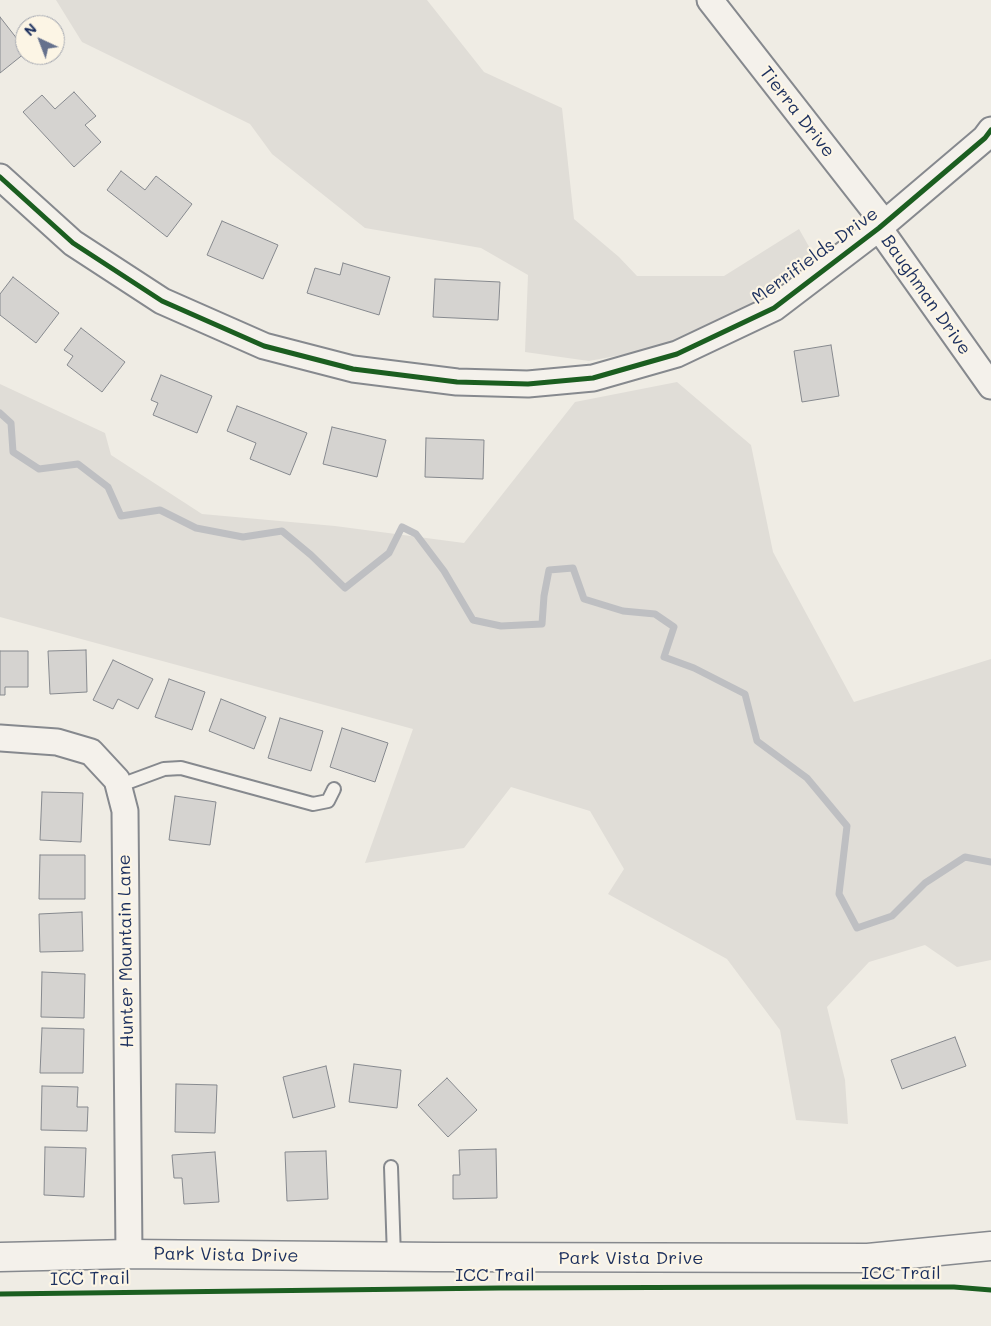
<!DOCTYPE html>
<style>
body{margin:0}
#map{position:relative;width:991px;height:1326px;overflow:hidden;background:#efece4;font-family:Mali,sans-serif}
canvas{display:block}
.north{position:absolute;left:15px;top:15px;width:50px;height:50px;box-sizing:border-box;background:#fcf5e5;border:1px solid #a2a6af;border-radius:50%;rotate:317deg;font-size:14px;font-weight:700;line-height:20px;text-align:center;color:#1b2f5e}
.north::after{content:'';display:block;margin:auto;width:18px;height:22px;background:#65718d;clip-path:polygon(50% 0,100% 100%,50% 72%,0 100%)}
</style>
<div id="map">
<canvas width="991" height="1326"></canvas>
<div class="north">N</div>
</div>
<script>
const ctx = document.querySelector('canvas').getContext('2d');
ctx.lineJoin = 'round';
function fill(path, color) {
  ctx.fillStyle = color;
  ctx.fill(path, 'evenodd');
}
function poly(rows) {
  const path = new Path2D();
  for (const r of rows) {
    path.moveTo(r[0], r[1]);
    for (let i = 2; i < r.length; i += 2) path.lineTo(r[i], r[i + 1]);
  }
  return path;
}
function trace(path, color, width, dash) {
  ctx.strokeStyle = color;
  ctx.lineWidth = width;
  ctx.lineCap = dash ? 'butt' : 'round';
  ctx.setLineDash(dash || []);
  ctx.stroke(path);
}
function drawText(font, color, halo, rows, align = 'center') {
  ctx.font = font + ' Mali,sans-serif';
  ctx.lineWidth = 4.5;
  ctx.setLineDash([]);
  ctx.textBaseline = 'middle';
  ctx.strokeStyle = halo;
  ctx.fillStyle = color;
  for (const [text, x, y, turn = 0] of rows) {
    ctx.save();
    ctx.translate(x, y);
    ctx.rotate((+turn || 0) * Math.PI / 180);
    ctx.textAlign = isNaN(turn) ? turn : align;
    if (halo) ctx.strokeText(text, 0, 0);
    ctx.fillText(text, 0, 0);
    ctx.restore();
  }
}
fill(poly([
 [56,0,427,0,484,72,562,108,574,219,619,257,637,276,724,276,799,229,816,259,737,316,663,347,589,361,525,352,528,275,481,248,365,228,272,154,250,124,82,42],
 [677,382,751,445,773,552,854,702,991,659,991,960,957,967,925,945,869,962,827,1007,845,1080,848,1124,796,1120,780,1030,727,959,608,894,624,869,590,811,511,787,464,848,365,863,413,729,0,617,0,384,105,433,111,455,202,514,335,526,464,543,575,402]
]), '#e0ddd7');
trace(poly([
 [0,413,11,423,13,452,39,469,78,464,108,487,121,516,160,510,196,528,243,537,282,531,311,555,345,588,389,553,402,527,416,534,444,571,473,620,501,626,542,624,544,596,549,570,573,568,584,599,623,611,655,614,674,627,664,657,694,668,745,694,757,741,807,778,847,826,839,894,857,928,892,916,925,883,965,857,991,862]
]), '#bebfc2', 7);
const building = poly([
 [0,17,25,49,25,53,0,73,0,17],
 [74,92,96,116,85,125,101,142,74,167,23,112,42,95,55,109,74,92],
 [121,171,145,190,156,176,192,204,167,237,107,190,121,171],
 [222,221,278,245,263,279,207,255,222,221],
 [343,263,390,277,379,315,307,293,315,268,340,275,343,263],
 [13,277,59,313,36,343,0,315,0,294,13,277],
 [435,279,500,282,498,320,433,317,435,279],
 [81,328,125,362,102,392,67,365,73,356,64,350,81,328],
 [831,345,839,396,802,402,794,351,831,345],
 [161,375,212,396,197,433,153,415,158,403,151,400,161,375],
 [237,406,307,433,290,475,250,459,256,443,227,431,237,406],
 [332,427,386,440,377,477,323,464,332,427],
 [426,438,484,440,483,479,425,477,426,438],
 [86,650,87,692,50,694,48,651,86,650],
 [0,651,28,651,28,687,5,687,5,695,0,695,0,651],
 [113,660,153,679,138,709,118,699,113,709,93,700,113,660],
 [169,679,205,692,192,730,155,717,169,679],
 [221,699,266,717,254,749,209,731,221,699],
 [280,718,323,731,311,771,268,758,280,718],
 [342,728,388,743,375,782,330,767,342,728],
 [42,792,83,793,81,842,40,840,42,792],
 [175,796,216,802,210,845,169,840,175,796],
 [40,855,85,855,85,899,39,899,40,855],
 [82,912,83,951,40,952,39,914,82,912],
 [42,972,85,974,84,1018,41,1017,42,972],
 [42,1028,84,1029,83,1073,40,1073,42,1028],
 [955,1037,966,1066,902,1089,891,1060,955,1037],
 [354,1064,401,1070,397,1108,349,1102,354,1064],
 [326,1066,335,1107,293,1118,283,1077,326,1066],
 [447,1078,477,1110,448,1137,418,1105,447,1078],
 [176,1084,217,1085,215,1133,175,1132,176,1084],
 [42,1086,78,1087,77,1107,88,1107,87,1131,41,1130,42,1086],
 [45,1147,86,1148,84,1197,44,1195,45,1147],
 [496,1149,497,1198,453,1199,453,1175,460,1175,459,1150,496,1149],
 [326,1151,328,1199,287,1201,285,1152,326,1151],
 [215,1152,219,1202,184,1204,182,1178,174,1178,172,1155,215,1152]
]);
fill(building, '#d5d3d0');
trace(building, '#86898e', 1);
const lane = poly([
 [118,786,164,769,181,768,313,804,328,801,334,789],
 [391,1167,394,1257]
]);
const street = poly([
 [710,0,885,224],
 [0,177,73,243,162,301,264,346,353,369,457,382,528,384,593,378,677,354,774,308,879,228,985,138,991,130],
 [879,228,991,386],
 [0,738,57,742,91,752,117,780,125,811,129,1254]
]);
const secondary = poly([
 [0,1257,129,1254,435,1257,868,1258,991,1246]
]);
trace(lane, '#86898e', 16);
trace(street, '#86898e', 29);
trace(secondary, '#86898e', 31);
trace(lane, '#f4f1eb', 12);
trace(street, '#f4f1eb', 25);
trace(secondary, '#f4f1eb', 28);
trace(poly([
 [0,177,73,243,162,301,264,346,353,369,457,382,528,384,593,378,677,354,774,308,879,228,985,138,991,130],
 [0,1294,499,1288,805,1287,954,1287,991,1290]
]), '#1b5e20', 5);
drawText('18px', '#1b2f5e', '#fcf5e5', [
 ["Tierra Drive",797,112,52],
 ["Merrifields Drive",815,256,-36],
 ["Baughman Drive",926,295,55],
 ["Hunter Mountain Lane",126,951,-91],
 ["Park Vista Drive",226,1255,1],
 ["Park Vista Drive",631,1258],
 ["ICC Trail",901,1273],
 ["ICC Trail",495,1275],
 ["ICC Trail",90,1279,-1]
]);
</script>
